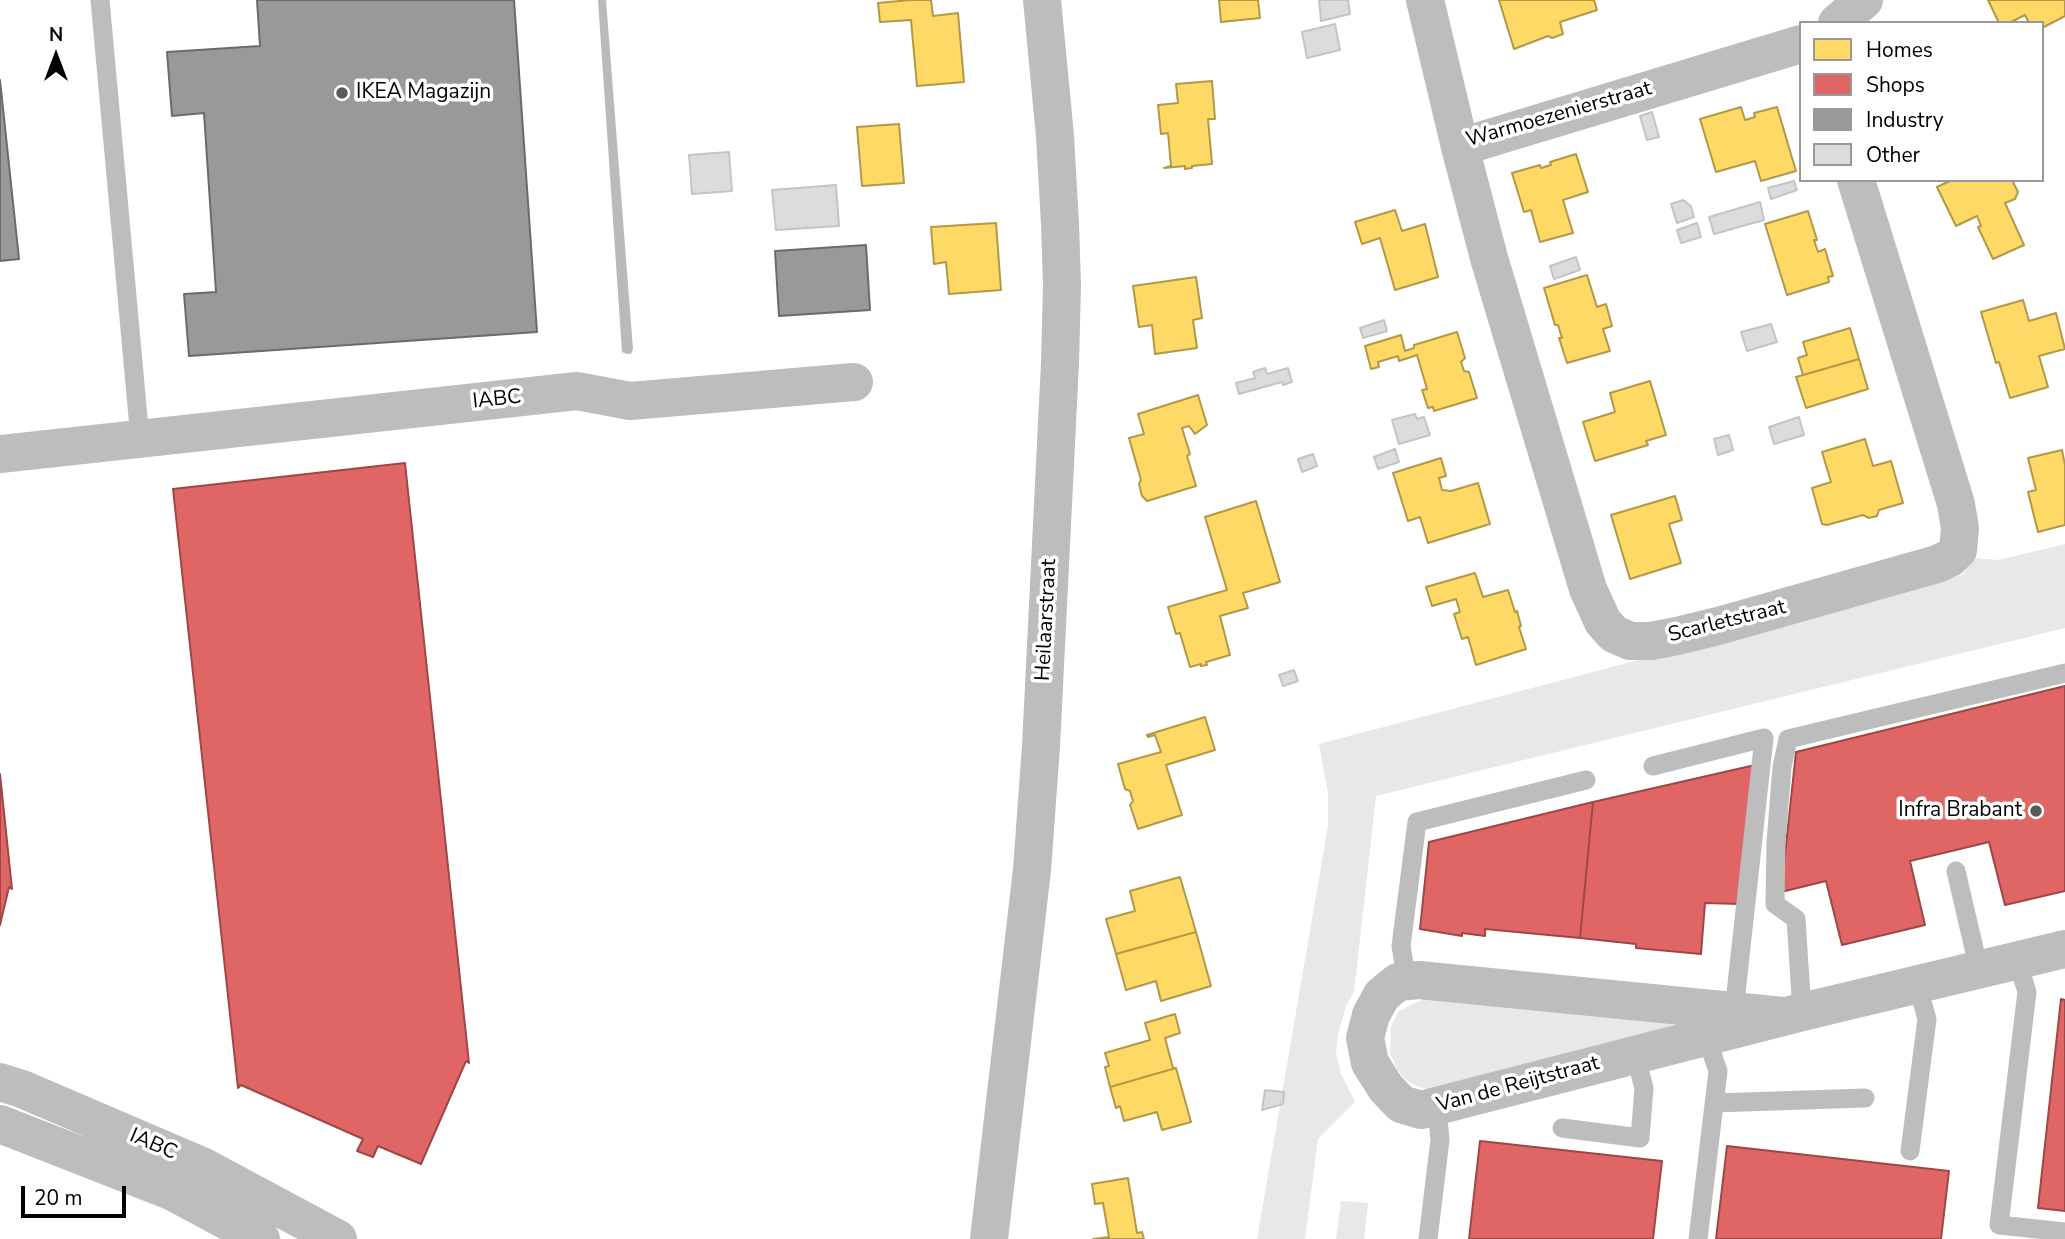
<!DOCTYPE html>
<style>
body{margin:0}
#map{position:relative;width:2065px;height:1239px;overflow:hidden;background:#fff;font-family:"Nunito Sans",sans-serif}
canvas{display:block}
.legend{position:absolute;left:1799px;top:21px;width:245px;height:161px;box-sizing:border-box;background:#fff;border:2px solid #999;margin:0;padding:9px 12px;list-style:none;font-size:21px;color:#000}
.legend li{display:flex;align-items:center;gap:14px;height:35px}
.legend b{width:35px;border:2px solid #999}
.north{position:absolute;left:21px;top:21px;width:70px;height:70px;-webkit-text-stroke:5px #fff;paint-order:stroke;rotate:0deg;font-size:19px;font-weight:700;line-height:28px;text-align:center;color:#000}
.north::after{content:'';display:block;margin:auto;width:24px;height:32px;background:#000;clip-path:polygon(50% 0,100% 100%,50% 72%,0 100%)}
.scale{position:absolute;left:21px;top:1186px;width:105px;height:32px;box-sizing:border-box;border:4px solid #000;border-top:0;padding-left:9px;font-size:21px;line-height:24px;white-space:nowrap;color:#000;-webkit-text-stroke:5px #fff;paint-order:stroke}
</style>
<div id="map">
<canvas width="2065" height="1239"></canvas>
<ul class="legend">
<li><b style="height:19px;background:#ffd966"></b>Homes</li>
<li><b style="height:19px;background:#e06666"></b>Shops</li>
<li><b style="height:19px;background:#999"></b>Industry</li>
<li><b style="height:19px;background:#dcdcdc"></b>Other</li>
</ul>
<div class="north">N</div>
<div class="scale">20 m</div>
</div>
<script>
const ctx = document.querySelector('canvas').getContext('2d');
ctx.lineJoin = 'round';
function fill(path, color) {
  ctx.fillStyle = color;
  ctx.fill(path, 'evenodd');
}
function poly(rows) {
  const path = new Path2D();
  for (const r of rows) {
    path.moveTo(r[0], r[1]);
    for (let i = 2; i < r.length; i += 2) path.lineTo(r[i], r[i + 1]);
  }
  return path;
}
function trace(path, color, width, dash) {
  ctx.strokeStyle = color;
  ctx.lineWidth = width;
  ctx.lineCap = dash ? 'butt' : 'round';
  ctx.setLineDash(dash || []);
  ctx.stroke(path);
}
function drawText(font, color, halo, rows, align = 'center') {
  ctx.font = font + ' "Nunito Sans",sans-serif';
  ctx.lineWidth = 7;
  ctx.setLineDash([]);
  ctx.textBaseline = 'middle';
  ctx.strokeStyle = halo;
  ctx.fillStyle = color;
  for (const [text, x, y, turn = 0] of rows) {
    ctx.save();
    ctx.translate(x, y);
    ctx.rotate((+turn || 0) * Math.PI / 180);
    ctx.textAlign = isNaN(turn) ? turn : align;
    if (halo) ctx.strokeText(text, 0, 0);
    ctx.fillText(text, 0, 0);
    ctx.restore();
  }
}
fill(poly([
 [2065,544,2065,628,1376,796,1354,992,1346,1006,1338,1034,1336,1053,1341,1074,1355,1102,1318,1139,1305,1239,1257,1239,1328,826,1328,793,1319,744,1962,575,1975,558,1998,560],
 [1425,998,1673,1022,1672,1030,1433,1090,1418,1087,1406,1080,1397,1069,1390,1053,1391,1026,1399,1011],
 [1341,1201,1368,1203,1364,1239,1336,1239]
]), '#e8e8e8');
fill(poly([
 [598,0,606,0,633,349,631,354,627,354,622,352]
]), '#bababa');
const homes = poly([
 [910,0,931,0,933,16,958,13,964,82,917,86,911,20,880,22,878,3,910,0],
 [1219,0,1258,0,1260,18,1221,22,1219,0],
 [1499,0,1594,0,1597,10,1560,22,1563,34,1552,38,1548,36,1514,49,1499,0],
 [1988,0,2065,0,2065,16,2042,28,2042,23,2029,23,2025,15,2009,23,1999,23,1988,0],
 [1212,81,1215,119,1208,119,1212,164,1192,166,1192,168,1185,169,1185,166,1164,168,1171,166,1168,133,1161,134,1158,105,1178,103,1176,84,1212,81],
 [1741,107,1745,120,1755,117,1754,113,1777,107,1796,171,1761,181,1755,161,1716,172,1700,119,1741,107],
 [899,124,904,183,862,186,857,127,899,124],
 [1576,154,1588,192,1563,200,1573,233,1540,242,1531,210,1524,212,1512,173,1540,165,1541,168,1551,165,1550,162,1576,154],
 [1952,180,2012,180,2018,192,2015,199,2005,203,2024,245,1993,259,1978,227,1981,226,1977,216,1956,226,1937,187,1952,180],
 [1395,210,1402,231,1425,224,1438,277,1395,290,1380,238,1362,244,1355,222,1395,210],
 [1808,211,1817,240,1814,240,1818,252,1825,249,1833,276,1828,277,1829,282,1787,295,1765,224,1808,211],
 [996,223,1001,290,949,294,946,262,934,264,931,227,996,223],
 [1587,275,1597,307,1606,304,1612,326,1603,329,1610,351,1567,363,1559,338,1562,338,1558,325,1555,325,1544,288,1587,275],
 [1196,277,1202,318,1193,320,1197,348,1155,354,1152,325,1139,327,1133,286,1196,277],
 [2023,300,2029,321,2056,313,2065,349,2039,356,2048,387,2010,398,1999,362,1996,363,1981,312,2023,300],
 [1850,328,1859,359,1803,375,1798,358,1807,355,1803,342,1850,328],
 [1457,332,1465,358,1461,362,1464,371,1469,372,1477,398,1434,411,1433,407,1428,408,1422,390,1427,389,1417,355,1399,361,1398,356,1378,362,1379,367,1371,369,1365,346,1401,335,1405,351,1414,348,1414,345,1457,332],
 [1859,359,1868,389,1806,408,1796,377,1859,359],
 [1650,381,1666,435,1646,441,1648,445,1595,461,1583,422,1615,412,1610,393,1650,381],
 [1198,395,1207,425,1195,434,1189,426,1182,428,1190,454,1187,456,1196,486,1147,501,1142,496,1139,484,1141,480,1129,438,1144,434,1138,414,1198,395],
 [1865,439,1873,466,1891,461,1903,503,1879,510,1877,516,1869,518,1863,515,1827,525,1822,524,1812,488,1831,482,1822,452,1865,439],
 [2062,450,2065,465,2065,525,2038,532,2028,492,2036,490,2028,458,2062,450],
 [1441,458,1446,476,1439,478,1442,490,1451,491,1478,483,1490,524,1428,543,1420,517,1408,521,1393,473,1441,458],
 [1675,496,1682,520,1669,524,1681,563,1630,579,1611,515,1675,496],
 [1256,501,1280,582,1243,593,1248,608,1220,616,1230,655,1206,662,1207,665,1201,666,1201,664,1190,667,1180,633,1176,634,1168,607,1227,590,1205,517,1256,501],
 [1475,573,1483,597,1508,590,1515,612,1517,611,1521,626,1519,627,1526,649,1476,665,1468,637,1462,639,1454,614,1460,612,1456,599,1432,606,1426,587,1475,573],
 [1205,717,1215,750,1166,765,1182,815,1138,829,1130,805,1133,801,1130,791,1125,789,1118,764,1161,752,1155,735,1148,737,1147,735,1205,717],
 [1180,877,1196,932,1116,954,1106,919,1135,911,1130,891,1180,877],
 [1196,932,1211,986,1161,1001,1156,981,1126,990,1116,954,1196,932],
 [1175,1014,1180,1033,1165,1038,1173,1068,1176,1068,1110,1087,1105,1067,1109,1066,1105,1053,1150,1040,1145,1023,1175,1014],
 [1176,1068,1191,1122,1162,1130,1157,1112,1124,1121,1120,1106,1116,1108,1110,1087,1176,1068],
 [1128,1178,1137,1233,1142,1232,1144,1239,1093,1239,1109,1237,1103,1203,1095,1204,1092,1184,1128,1178]
]);
fill(homes, '#ffd966');
trace(homes, '#b29847', 2);
const shops = poly([
 [405,463,469,1063,466,1061,421,1164,378,1146,373,1157,357,1151,363,1139,241,1085,238,1088,173,489,405,463],
 [2065,686,2065,891,2005,905,1989,842,1910,861,1925,925,1842,945,1826,881,1781,892,1796,752,2065,686],
 [1755,765,1740,904,1705,903,1701,954,1636,948,1636,944,1580,938,1593,802,1755,765],
 [0,774,12,889,9,887,0,925,0,774],
 [1593,802,1580,938,1485,929,1485,936,1462,933,1462,936,1420,929,1429,842,1593,802],
 [2061,999,2065,1000,2065,1211,2038,1208,2061,999],
 [1480,1141,1662,1161,1653,1239,1469,1239,1480,1141],
 [1727,1146,1949,1171,1941,1239,1716,1239,1727,1146]
]);
fill(shops, '#e06666');
trace(shops, '#9d4747', 2);
const industry = poly([
 [257,0,514,0,537,332,189,356,184,294,216,292,204,113,172,116,167,52,260,46,257,0],
 [0,80,19,259,0,261,0,80],
 [866,245,870,310,779,316,775,251,866,245]
]);
fill(industry, '#999');
trace(industry, '#6b6b6b', 2);
const building = poly([
 [1319,0,1348,0,1350,14,1321,21,1319,0],
 [1335,24,1340,50,1307,58,1302,32,1335,24],
 [1652,112,1659,137,1647,140,1640,116,1652,112],
 [729,152,732,191,692,194,689,155,729,152],
 [1794,181,1797,190,1771,199,1768,188,1794,181],
 [836,185,839,226,776,230,772,190,836,185],
 [1683,200,1691,206,1694,217,1677,223,1671,204,1683,200],
 [1760,202,1764,220,1714,234,1709,217,1760,202],
 [1697,223,1701,237,1681,243,1677,230,1697,223],
 [1576,257,1580,270,1554,279,1550,266,1576,257],
 [1384,320,1387,331,1363,338,1360,328,1384,320],
 [1771,324,1777,342,1747,351,1741,332,1771,324],
 [1265,368,1267,374,1288,368,1292,382,1283,385,1282,382,1239,394,1236,383,1255,378,1253,372,1265,368],
 [1415,414,1417,419,1424,417,1430,435,1399,444,1392,420,1415,414],
 [1799,417,1804,435,1774,444,1769,427,1799,417],
 [1729,435,1733,450,1718,455,1714,439,1729,435],
 [1395,449,1399,462,1378,469,1374,457,1395,449],
 [1313,454,1317,466,1302,472,1298,459,1313,454],
 [1294,670,1298,681,1283,686,1279,675,1294,670],
 [1265,1090,1284,1092,1283,1104,1262,1110,1265,1090]
]);
fill(building, '#dcdcdc');
trace(building, '#c4c4c4', 2);
trace(poly([
 [100,0,140,439],
 [1653,766,1764,738,1734,1011],
 [1956,871,1979,970],
 [2017,960,2027,992,1999,1225,2065,1232],
 [1407,981,1401,946,1417,822,1586,780],
 [1802,1012,1796,919,1775,904,1776,842,1782,767,1788,739,2065,673],
 [1714,1103,1865,1098],
 [1562,1128,1640,1138,1644,1088,1635,1054],
 [1910,1151,1927,1019,1917,984],
 [1428,1239,1440,1140,1437,1106],
 [1698,1239,1718,1071,1706,1036]
]), '#bdbdbd', 19);
trace(poly([
 [1425,0,1460,147,1801,44],
 [1837,23,1864,0],
 [1460,147,1489,258,1588,589,1603,622,1614,634,1630,641,1651,641,1677,636,1718,626,1937,564,1950,558,1958,550,1960,528,1956,504,1856,180],
 [0,454,577,391,630,401,854,382],
 [1783,1016,1419,980,1398,982,1382,995,1371,1015,1365,1038,1370,1063,1386,1088,1401,1104,1421,1110,1802,1012,2065,949],
 [989,1239,1032,870,1041,746,1060,363,1062,285,1060,224,1055,136,1042,0]
]), '#bdbdbd', 38);
trace(poly([
 [0,1082,22,1089,204,1167,338,1239],
 [0,1124,171,1191,261,1239]
]), '#bdbdbd', 38);
for (const [x, y, r, color] of [
 [342,93,7,"#595959"],
 [2036,811,7,"#595959"]
]) {
  const dot = new Path2D();
  dot.arc(x, y, r, 0, 2 * Math.PI);
  ctx.fillStyle = color;
  ctx.fill(dot);
  trace(dot, '#fff', 2.5);
}
drawText('21px', '#000', '#fff', [
 ["IKEA Magazijn",356,93],
 ["Infra Brabant",2022,811,"right"]
], 'left');
drawText('21px', '#000', '#fff', [
 ["Warmoezenierstraat",1559,115,-16],
 ["IABC",497,400,-6],
 ["Heilaarstraat",1047,620,-87],
 ["Scarletstraat",1727,622,-14],
 ["Van de Reijtstraat",1518,1085,-15],
 ["IABC",153,1145,23]
]);
</script>
